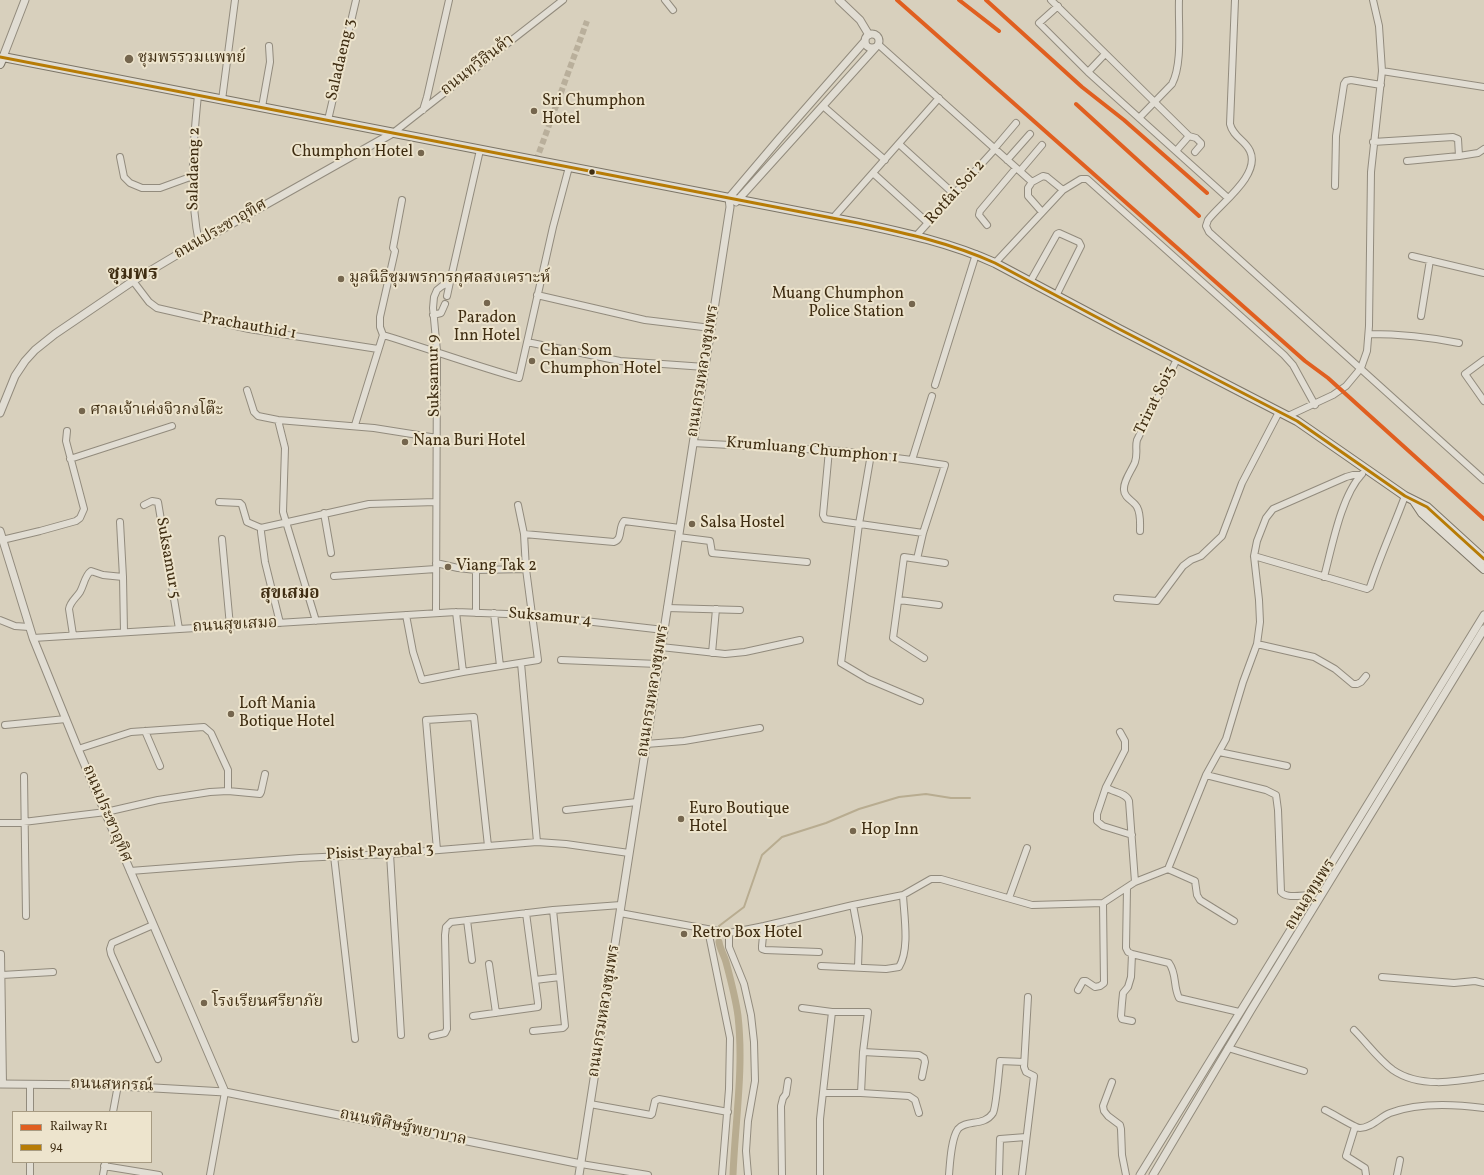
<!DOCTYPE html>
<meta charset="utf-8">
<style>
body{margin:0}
#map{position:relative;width:1484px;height:1175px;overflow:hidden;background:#d8d0bd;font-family:Vollkorn,serif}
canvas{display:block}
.legend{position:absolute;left:12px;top:1111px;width:140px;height:52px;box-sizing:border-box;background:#ede4cd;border:1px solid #a79b82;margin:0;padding:5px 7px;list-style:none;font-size:12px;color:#3f2d12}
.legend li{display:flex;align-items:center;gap:8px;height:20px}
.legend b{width:20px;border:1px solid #a79b82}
</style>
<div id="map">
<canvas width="1484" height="1175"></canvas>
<ul class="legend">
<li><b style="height:5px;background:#e05f20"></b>Railway R1</li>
<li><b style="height:5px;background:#b77c06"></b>94</li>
</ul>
</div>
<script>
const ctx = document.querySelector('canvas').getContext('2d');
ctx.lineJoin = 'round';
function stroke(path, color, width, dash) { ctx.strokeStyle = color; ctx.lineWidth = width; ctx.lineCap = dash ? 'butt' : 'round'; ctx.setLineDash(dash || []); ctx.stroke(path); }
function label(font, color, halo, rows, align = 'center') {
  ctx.font = font + ' Vollkorn,"Noto Serif Thai",serif'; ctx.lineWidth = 4; ctx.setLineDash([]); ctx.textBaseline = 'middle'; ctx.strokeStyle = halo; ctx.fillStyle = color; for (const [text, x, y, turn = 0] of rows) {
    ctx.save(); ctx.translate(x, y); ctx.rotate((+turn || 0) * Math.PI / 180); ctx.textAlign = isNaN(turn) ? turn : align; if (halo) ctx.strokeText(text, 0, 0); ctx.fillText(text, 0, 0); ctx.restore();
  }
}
const stream = new Path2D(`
 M 719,942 L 719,926 L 744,907 L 762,855 L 782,837 L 826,823 L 859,809 L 899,797 L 926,794 L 951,798 L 970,798`);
const canal = new Path2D(`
 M 719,942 C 720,949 724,955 726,962 C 730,977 736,1000 738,1016 C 744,1069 735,1122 733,1175`);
const minorTunnel = new Path2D(`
 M 536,161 L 587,21`);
const minor = new Path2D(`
 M 665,0 L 673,10
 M 1051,0 L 1189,136 L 1176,151
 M 1235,0 L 1230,124 C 1233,137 1245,140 1250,151 C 1261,175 1221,203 1208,220 L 1206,226 L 1209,232 L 1484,480
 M 1058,6 L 1039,23 L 1088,72 L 1228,198
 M 879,45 L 1032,182 L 1043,176 L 1047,177 L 1063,190 L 1081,179 L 1087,179 L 1284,355 L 1293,365 L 1315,405
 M 1382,71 L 1484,87
 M 1088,72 L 1105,54
 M 198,95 C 193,144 189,194 199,243
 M 222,100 L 235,0
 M 823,106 L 885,160
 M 262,107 L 270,62 L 269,46
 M 423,110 L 427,97 L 449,0
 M 1139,118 L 1172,84 C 1183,63 1178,24 1179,0
 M 328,120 L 356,0
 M 393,133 L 563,0
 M 1189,136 L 1196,138 L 1201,143 L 1201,145 L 1195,152
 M 1373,142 L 1453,137 L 1458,139 L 1459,156 L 1407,161
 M 899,144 L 954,194
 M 994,149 L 1016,123
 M 1459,156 L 1478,153 L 1484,149
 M 120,157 L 124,177 L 130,183 L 142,188 L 160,188 L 193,176
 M 1007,160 L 1030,134
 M 1020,171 L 1042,145
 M 873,173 L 928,223
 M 1032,182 L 1028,188 L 1028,196 L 1042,212
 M 1335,186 L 1336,136 L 1344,84 L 1346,81 L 1351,80 L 1381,85
 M 833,218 L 939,98
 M 987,225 L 979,215 L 980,211 L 1016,168
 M 916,236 L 995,149
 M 1412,256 L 1484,273
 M 995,263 L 1063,190
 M 133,281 L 149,302 L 157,308 L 249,329 L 378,349
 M 1030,282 L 1057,234 L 1059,233 L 1079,242 L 1081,246 L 1056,296
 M 537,295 L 645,320 L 711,328
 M 447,296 L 450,282
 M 433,315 L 441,313 L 445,304
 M 1421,316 L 1430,260
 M 1369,334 C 1400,334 1429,337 1459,343
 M 383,335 L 380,327 L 380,317 L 395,251 L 393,248 L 402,200
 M 527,342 L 620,361 L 705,367
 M 1484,360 L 1465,374 L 1484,401
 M 935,385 L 976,254
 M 247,390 L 254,412 L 258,416 L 278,420 L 374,428 L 437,438
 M 1288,416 L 1333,395 L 1346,386 L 1361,368 L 1367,351 L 1369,326 L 1371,172 L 1382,71 L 1379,26 L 1373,0
 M 278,420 L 285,448 L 283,512 L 316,621
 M 355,425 L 383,335 C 429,349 473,365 519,378 L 553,227 L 569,167
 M 693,443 L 841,451 L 912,460 L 932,396
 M 829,450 L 823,515 L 825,519 L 923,533
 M 871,454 L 859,524 L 841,663 L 868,679 L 920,701
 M 70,459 L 172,426
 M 912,460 L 945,465 L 923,533 L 917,559
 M 219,502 L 240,503 L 242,505 L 247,522 L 261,528 L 369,504 L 436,502
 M 144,505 L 152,501 L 158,502 L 179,629
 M 324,513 L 331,553
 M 120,522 L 123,577 L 124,632
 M 261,528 L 261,532 L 265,562 L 280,623
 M 1140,531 C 1140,523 1141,514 1137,507 C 1134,501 1124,498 1124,490 C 1123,481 1132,470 1135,462 C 1138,453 1135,447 1137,440 L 1177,359
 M 524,534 L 614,542 C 623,539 618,528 624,521 L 680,528
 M 678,537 L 710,541 L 712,553 L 807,562
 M 222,539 L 230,626
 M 2,540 L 40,531 L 76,521 L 80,518 L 84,509 L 66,441 L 67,431
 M 1254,556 L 1367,589 L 1370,587 C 1380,556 1394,526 1405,496
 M 436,563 L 458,568 L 476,570 L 526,569
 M 334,576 L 436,569
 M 1324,577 C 1332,547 1341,496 1362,474
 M 1117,598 L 1157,601 L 1183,566 L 1191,560 L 1201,556 L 1222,536 L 1242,483 L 1279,412
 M 899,600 L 939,605
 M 667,608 L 740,610
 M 456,612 L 463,672
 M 436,613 L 437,351 L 433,308 L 434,297 L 437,290 L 442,286 L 450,282 L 480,150
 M 476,613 L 476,570
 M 494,613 L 500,666
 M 406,615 L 413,652 L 422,680 L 463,672 L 538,660 L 526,569 L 524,534 L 518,505
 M 0,620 L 15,626 L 29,627
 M 73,635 L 69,609 C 70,602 76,598 80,592 C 84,585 85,575 91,571 L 103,575 L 123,577
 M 33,638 L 456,612 L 532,615 L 664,630
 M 1257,644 L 1314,657 L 1335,669 L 1353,684 L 1357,684 L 1361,682 L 1366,676
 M 661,647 L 725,654 L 745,652 L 800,640
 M 712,653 L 716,609
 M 924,658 L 893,638 L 904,557 L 945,563
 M 561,660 L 658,664
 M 521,663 L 537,842
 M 5,725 L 66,719
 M 145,731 L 160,766
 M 1120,732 L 1125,741 L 1125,750 L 1106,787 C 1113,793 1126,792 1129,801 L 1135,882
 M 646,744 L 684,741 L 760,728
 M 78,749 L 131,732 L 204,727 L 211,733 L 228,770 L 228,791
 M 1219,752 L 1287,766
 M 1206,775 L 1266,790 L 1276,795 L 1278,810 L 1281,892 C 1287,899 1302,895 1311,895
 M 24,776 L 26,916
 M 1106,787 L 1097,814 L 1097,821 L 1103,826 L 1132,835
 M 566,810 L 637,802
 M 0,823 L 15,823 L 106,812 L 158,800 L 210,792 L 228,791 L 260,794 L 261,792 L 265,774
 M 437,850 L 426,720 L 474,717 L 488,846
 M 390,854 L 401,1035
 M 334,856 L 355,1039
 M 1168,869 L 1195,881 L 1197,895 L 1200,900 L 1234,921
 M 130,871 L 300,858 L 390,854 L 537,842 L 566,844 L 629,853
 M 1127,888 L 1126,948 L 1128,952 L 1132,954 L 1169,963 C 1177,974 1173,986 1179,998 L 1239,1012
 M 1009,898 L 1027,848
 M 853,905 L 859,937 L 858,967
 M 620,913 L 729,933 L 764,926 L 853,905 L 903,895 L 931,879 L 941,879 L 1032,905 L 1103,903 L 1135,882 L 1168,869 L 1206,775 L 1226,739 L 1243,682 L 1257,644 L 1260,622 L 1259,600 L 1254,556 L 1257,541 L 1266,518 L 1273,509 L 1346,477 L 1353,475 L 1361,475
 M 467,920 L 472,960
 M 153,925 L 112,943 L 110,949 L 111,954 L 158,1059
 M 764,926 L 762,946 L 762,949 L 765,950 L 819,952
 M 708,930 L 730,1038 L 729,1089 L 722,1175
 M 729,933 L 729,947 L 744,984 L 751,1015 L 754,1042 L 755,1081 L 748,1121 L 746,1151 L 748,1175
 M 1,954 L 3,1084
 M 1132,954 L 1131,977 L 1128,987 L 1123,993 L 1122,1003 L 1121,1016 L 1122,1019 L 1132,1021
 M 489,964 L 496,1013
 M 821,966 L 886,969 L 899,967 C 910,949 904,916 903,895
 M 2,975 L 53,972
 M 1382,977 L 1454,983 L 1475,981 L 1484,983
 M 535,980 L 560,977
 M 1078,990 L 1083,981 L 1086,981 L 1095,987 L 1100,986 L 1104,983 L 1103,903
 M 802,1008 L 832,1012 L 868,1012 L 863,1052 L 861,1093
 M 473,1016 L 538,1007 L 538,1003 L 526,913
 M 1354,1030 C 1367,1043 1378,1059 1393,1070 C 1419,1088 1455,1082 1484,1077
 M 533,1031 L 563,1028 L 565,1026 L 553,910
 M 432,1036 L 445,1033 L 447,1029 L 445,935 L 446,927 L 451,922 L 553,910 L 621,905
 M 1228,1048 L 1304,1071
 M 863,1052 L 919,1055 L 924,1058 L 925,1062 L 922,1077
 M 1112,1082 L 1103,1106 L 1104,1111 L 1108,1116 L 1120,1125 L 1121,1129 L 1122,1155 L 1126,1175
 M 30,1085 L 30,1112
 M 823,1093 L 861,1093 L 909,1096 L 915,1100 L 919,1113
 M 590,1104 L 651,1115 L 652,1114 L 655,1101 L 659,1099 L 728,1112
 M 1325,1110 C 1332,1113 1355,1128 1360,1128 C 1371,1128 1380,1117 1390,1113 C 1419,1102 1454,1104 1484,1108
 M 113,1112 L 118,1085
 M 1355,1127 L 1346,1156 L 1365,1168 L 1366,1175
 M 30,1162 L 30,1175
 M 581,1164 L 648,1175
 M 104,1166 L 159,1175
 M 103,1175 L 105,1164
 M 210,1175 L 225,1092
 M 782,1175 L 781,1106 L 783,1098 L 786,1094 L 788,1081
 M 820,1175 L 820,1119 L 832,1012
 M 949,1175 C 950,1163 951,1139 958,1129 C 966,1119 984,1127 993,1113 C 996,1108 999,1070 1000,1061 L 1024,1062
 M 999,1175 L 1000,1139 L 1026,1137
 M 1022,1175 L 1034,1076 L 1026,1072 L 1024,1067 L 1028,997
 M 1397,1175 L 1400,1160`);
const tertiary = new Path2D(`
 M 839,0 L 860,20 L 869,35
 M865 41a7 7 0 1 1 14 0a7 7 0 1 1-14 0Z
 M 3,57 L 25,0
 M 736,202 L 875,48
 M 0,413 L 15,376 L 25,361 L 35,350 L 55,334 L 133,281 L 185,250 L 393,133
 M 0,531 L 33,638 L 78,749 L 225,1092
 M 0,1084 L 102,1085 L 225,1092 L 581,1164
 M 579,1175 L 730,207 L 729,198 L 779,139 L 865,41
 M 1140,1175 L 1484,615
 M 1153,1175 L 1251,1010 L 1484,629`);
const secondary = new Path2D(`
 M 0,64 L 3,57 L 858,223 C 905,233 951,243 995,263 L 1119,329 L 1297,421 L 1405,496 L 1427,507 L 1484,559
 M 1414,501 L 1422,513 L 1484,569`);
const bus1 = new Path2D(`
 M 0,57 L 858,223 C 905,233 951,243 995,263 L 1119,329 L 1297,421 L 1405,496 L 1427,507 L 1484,559`);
const rail1 = new Path2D(`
 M 897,0 L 1305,361 L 1328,378 L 1484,519
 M 959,0 L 999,31
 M 986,0 L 1082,87 L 1124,120 L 1207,193
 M 1076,104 L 1199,216`);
const markers = [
 [129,59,5,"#75664e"],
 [534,111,4,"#75664e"],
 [421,153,4,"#75664e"],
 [592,172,3.5,"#3f2d12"],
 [341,279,4,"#75664e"],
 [487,303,4,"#75664e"],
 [912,304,4,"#75664e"],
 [532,361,4,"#75664e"],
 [82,411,4,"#75664e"],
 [405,442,4,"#75664e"],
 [692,524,4,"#75664e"],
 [448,567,4,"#75664e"],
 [231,714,4,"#75664e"],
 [681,819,4,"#75664e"],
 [853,831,4,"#75664e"],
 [684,934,4,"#75664e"],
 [204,1003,4,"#75664e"]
];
const poiNames = [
 ["ชุมพรรวมแพทย์",138,59],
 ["Sri Chumphon",542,102],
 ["Hotel",542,120],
 ["Chumphon Hotel",413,153,"right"],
 ["มูลนิธิชุมพรการกุศลสงเคราะห์",349,279],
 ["Muang Chumphon",904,295,"right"],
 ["Police Station",904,313,"right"],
 ["Paradon",487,319,"center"],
 ["Inn Hotel",487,337,"center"],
 ["Chan Som",540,352],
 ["Chumphon Hotel",540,370],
 ["ศาลเจ้าเค่งจิวกงโต๊ะ",90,411],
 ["Nana Buri Hotel",413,442],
 ["Salsa Hostel",700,524],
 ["Viang Tak 2",456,567],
 ["Loft Mania",239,705],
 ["Botique Hotel",239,723],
 ["Euro Boutique",689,810],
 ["Hotel",689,828],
 ["Hop Inn",861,831],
 ["Retro Box Hotel",692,934],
 ["โรงเรียนศรียาภัย",212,1003]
];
const streetNames = [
 ["Saladaeng 3",342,60,-77],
 ["ถนนทวีสินค้า",478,66,-38],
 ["Saladaeng 2",195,169,-89],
 ["Rotfai Soi 2",956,193,-48],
 ["ถนนประชาอุทิศ",221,230,-30],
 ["Prachauthid 1",249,327,10],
 ["ถนนกรมหลวงชุมพร",704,371,-81],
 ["Suksamur 9",435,376,-91],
 ["Trirat Soi3",1156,401,-64],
 ["Krumluang Chumphon 1",812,451,5],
 ["Suksamur 5",167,558,80],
 ["Suksamur 4",550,618,5],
 ["ถนนสุขเสมอ",235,626,-3],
 ["ถนนกรมหลวงชุมพร",654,691,-81],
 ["ถนนประชาอุทิศ",106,814,67],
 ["Pisist Payabal 3",380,853,-3],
 ["ถนนอุทุมพร",1311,895,-58],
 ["ถนนกรมหลวงชุมพร",605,1011,-81],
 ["ถนนสหกรณ์",112,1086,2],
 ["ถนนพิศิษฐ์พยาบาล",403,1128,12]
];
const neighbourhoodNames = [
 ["สุขเสมอ",290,595]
];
const districtNames = [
 ["ชุมพร",133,275]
];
stroke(stream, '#b8ac90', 2);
stroke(canal, '#b8ac90', 7);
stroke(minorTunnel, '#b9af9b', 6, [6, 3]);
stroke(minor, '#928b7d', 8);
stroke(tertiary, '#928b7d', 9);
stroke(secondary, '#7c7567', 10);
stroke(minor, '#e1ddd3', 6);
stroke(tertiary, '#e1ddd3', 7);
stroke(secondary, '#e1ddd3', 8);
stroke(bus1, '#b77c06', 3);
stroke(rail1, '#e05f20', 4);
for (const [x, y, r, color] of markers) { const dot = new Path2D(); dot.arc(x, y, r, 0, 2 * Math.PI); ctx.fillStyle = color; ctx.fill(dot); stroke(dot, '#ede4cd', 1.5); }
label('16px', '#3f2d12', '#ede4cd', poiNames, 'left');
label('16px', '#3f2d12', '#ede4cd', streetNames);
label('bold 17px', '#3f2d12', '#ede4cd', neighbourhoodNames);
label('bold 20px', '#3f2d12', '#ede4cd', districtNames);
</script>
